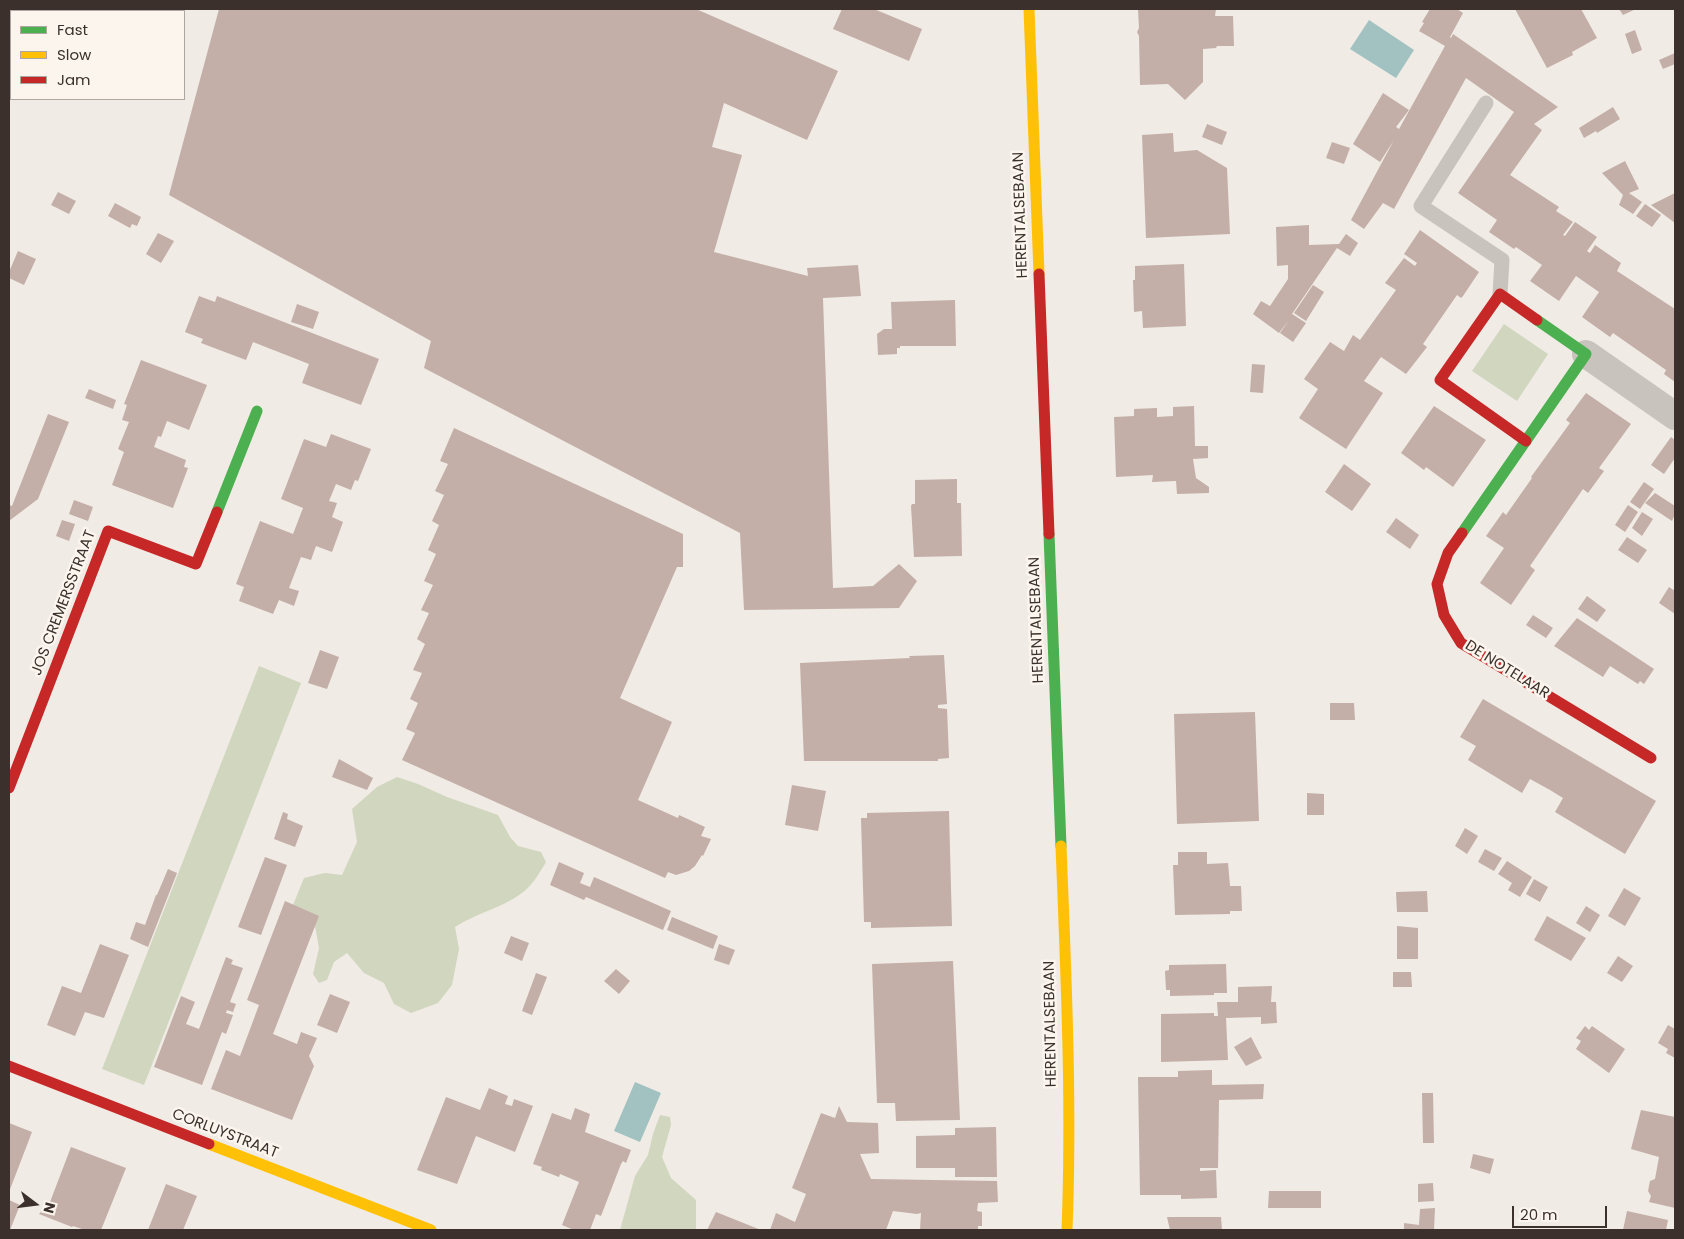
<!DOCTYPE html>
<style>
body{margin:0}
#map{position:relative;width:1684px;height:1239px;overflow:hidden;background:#f0ebe5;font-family:Poppins,sans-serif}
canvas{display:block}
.frame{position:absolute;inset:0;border:10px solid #3b302b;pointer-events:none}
.legend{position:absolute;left:10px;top:10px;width:175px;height:90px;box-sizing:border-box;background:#fbf5ee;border:1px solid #aea6a0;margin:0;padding:6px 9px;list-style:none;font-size:15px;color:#3b302b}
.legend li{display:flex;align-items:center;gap:10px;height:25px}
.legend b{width:25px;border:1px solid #aea6a0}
.north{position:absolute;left:10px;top:1179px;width:50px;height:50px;-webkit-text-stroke:4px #fbf5ee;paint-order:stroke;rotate:105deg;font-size:14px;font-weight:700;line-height:20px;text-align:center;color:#3b302b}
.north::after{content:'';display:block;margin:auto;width:18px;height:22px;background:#3b302b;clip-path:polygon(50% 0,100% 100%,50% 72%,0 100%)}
.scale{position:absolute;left:1512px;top:1206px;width:95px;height:22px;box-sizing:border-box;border:2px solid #3b302b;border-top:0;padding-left:6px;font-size:15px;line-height:18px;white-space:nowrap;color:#3b302b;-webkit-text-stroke:4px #fbf5ee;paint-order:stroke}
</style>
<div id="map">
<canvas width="1684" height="1239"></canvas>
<div class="frame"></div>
<ul class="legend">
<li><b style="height:6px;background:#4caf50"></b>Fast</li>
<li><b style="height:6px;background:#ffc107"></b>Slow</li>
<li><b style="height:6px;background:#c62828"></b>Jam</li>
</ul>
<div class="north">N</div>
<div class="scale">20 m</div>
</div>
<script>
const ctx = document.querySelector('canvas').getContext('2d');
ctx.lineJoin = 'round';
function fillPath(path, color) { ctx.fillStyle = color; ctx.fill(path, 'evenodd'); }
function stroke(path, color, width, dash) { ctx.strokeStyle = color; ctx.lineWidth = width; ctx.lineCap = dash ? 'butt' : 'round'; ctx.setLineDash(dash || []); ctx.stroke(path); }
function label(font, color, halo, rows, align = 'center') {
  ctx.font = font + ' Poppins,sans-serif'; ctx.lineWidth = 5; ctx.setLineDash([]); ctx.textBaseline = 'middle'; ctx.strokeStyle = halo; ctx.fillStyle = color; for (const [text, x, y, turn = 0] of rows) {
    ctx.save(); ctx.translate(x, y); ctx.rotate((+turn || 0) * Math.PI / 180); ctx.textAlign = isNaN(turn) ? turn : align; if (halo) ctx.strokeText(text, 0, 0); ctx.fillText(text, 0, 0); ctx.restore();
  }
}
const green = new Path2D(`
 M 1504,324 L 1548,354 L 1517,401 L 1472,371 Z
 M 259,666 L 301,683 L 144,1085 L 102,1069 Z
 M 397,777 L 418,784 L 447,797 L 498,815 L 510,837 L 518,846 L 541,852 L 546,862 C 540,872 532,886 522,893 C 502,908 476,913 455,927 L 459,949 L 452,985 L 438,1003 L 411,1013 L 394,1004 L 384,983 L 364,973 L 347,953 L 334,962 L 327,980 L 319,983 L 313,974 L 319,948 L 315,926 L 293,905 L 304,878 L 325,873 L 342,875 L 357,842 L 352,809 L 377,787 Z
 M 660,1115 L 670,1117 L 671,1125 L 662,1157 L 671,1178 L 696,1200 L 696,1230 L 620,1230 L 635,1176 L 648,1155 L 653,1134 Z`);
const water = new Path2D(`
 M 1369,20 L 1414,50 L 1396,78 L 1350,49 Z
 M 635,1082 L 661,1093 L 640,1142 L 614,1131 Z`);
const building = new Path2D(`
 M 219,9 L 696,9 L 838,71 L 807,140 L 724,103 L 712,147 L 742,155 L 714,252 L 808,276 L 807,268 L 858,265 L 861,296 L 823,298 L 833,588 L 873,586 L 899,564 L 917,581 L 899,608 L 744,610 L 740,533 L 424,368 L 431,341 L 169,195 Z
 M 842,9 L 874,9 L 922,29 L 909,61 L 833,29 Z
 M 1138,9 L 1216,9 L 1215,16 L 1233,16 L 1234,46 L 1217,46 L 1216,48 L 1203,49 L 1203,82 L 1185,100 L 1168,84 L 1140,85 L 1139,36 L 1137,32 L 1139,28 Z
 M 1430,9 L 1457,9 L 1463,13 L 1450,37 L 1451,38 L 1453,34 L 1558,107 L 1534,124 L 1542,130 L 1510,175 L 1559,207 L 1556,211 L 1573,222 L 1563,235 L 1565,236 L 1575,222 L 1597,237 L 1587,251 L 1590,253 L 1595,245 L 1621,263 L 1617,271 L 1675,309 L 1675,382 L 1664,374 L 1666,370 L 1613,333 L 1610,337 L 1582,317 L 1599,292 L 1576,276 L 1559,301 L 1530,281 L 1542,265 L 1516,247 L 1514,249 L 1489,232 L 1497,220 L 1458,193 L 1514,112 L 1466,78 L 1394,209 L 1383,203 L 1364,229 L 1351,220 L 1394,140 L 1380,162 L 1353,144 L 1383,93 L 1409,110 L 1396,127 L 1399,129 L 1445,46 L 1419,31 L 1424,23 L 1422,22 Z
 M 1515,9 L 1581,9 L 1597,38 L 1572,52 L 1573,55 L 1547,68 Z
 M 1619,9 L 1636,9 L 1623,15 Z
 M 9,23 L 11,23 L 11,51 L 9,50 Z
 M 1635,30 L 1642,50 L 1632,54 L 1625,34 Z
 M 1675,53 L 1675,64 L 1663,69 L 1659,60 Z
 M 1613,107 L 1620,119 L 1597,133 L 1596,131 L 1584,138 L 1579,128 Z
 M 1207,124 L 1227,132 L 1222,145 L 1202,137 Z
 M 1173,133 L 1174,152 L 1197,150 L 1227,168 L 1230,234 L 1146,238 L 1142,135 Z
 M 1332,142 L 1350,148 L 1344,164 L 1326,158 Z
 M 1625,161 L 1639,189 L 1629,193 L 1642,202 L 1633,214 L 1619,205 L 1623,195 L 1602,173 Z
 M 58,192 L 76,201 L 69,214 L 51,205 Z
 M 1675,193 L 1675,223 L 1651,205 Z
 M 115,203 L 141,217 L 137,226 L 132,224 L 130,228 L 108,216 Z
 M 1645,204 L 1661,215 L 1652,227 L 1636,216 Z
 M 1309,225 L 1309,245 L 1339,244 L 1346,234 L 1358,243 L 1350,256 L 1337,248 L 1292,314 L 1306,323 L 1293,342 L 1280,333 L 1289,320 L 1279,333 L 1253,314 L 1261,301 L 1270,306 L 1288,279 L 1288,265 L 1277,266 L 1276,227 Z
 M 1420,230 L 1479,272 L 1463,296 L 1461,298 L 1457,295 L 1423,344 L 1427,347 L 1406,374 L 1381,357 L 1364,381 L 1383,393 L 1346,449 L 1299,418 L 1318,389 L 1304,379 L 1330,342 L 1344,351 L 1353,335 L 1360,340 L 1396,290 L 1385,283 L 1404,258 L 1415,266 L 1417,263 L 1404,254 Z
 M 158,233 L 174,241 L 161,263 L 146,254 Z
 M 18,251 L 36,259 L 24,285 L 9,278 L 9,272 Z
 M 1184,264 L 1186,326 L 1143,328 L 1142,311 L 1134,312 L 1133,280 L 1135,280 L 1135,266 Z
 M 1313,285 L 1324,292 L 1306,321 L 1294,313 Z
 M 199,296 L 215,302 L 217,296 L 379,359 L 361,405 L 302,383 L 309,364 L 253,342 L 246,360 L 201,343 L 203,339 L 185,332 Z
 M 955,300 L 956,346 L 900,346 L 900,348 L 897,348 L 897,354 L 878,355 L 877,334 L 884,329 L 892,329 L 891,302 Z
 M 297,304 L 319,312 L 313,329 L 291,322 Z
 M 141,360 L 207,385 L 189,430 L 167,421 L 161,437 L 158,436 L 154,447 L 186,460 L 184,467 L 188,468 L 173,508 L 112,485 L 124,452 L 118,449 L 129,422 L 122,420 L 127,405 L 124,404 Z
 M 1252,364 L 1265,365 L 1263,393 L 1250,392 Z
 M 89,389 L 116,400 L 113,409 L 85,398 Z
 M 1586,393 L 1631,424 L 1599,468 L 1604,471 L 1588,493 L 1583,489 L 1530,566 L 1535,570 L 1511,605 L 1480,583 L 1504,548 L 1486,536 L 1503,512 L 1506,515 L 1532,478 L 1531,477 L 1570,423 L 1566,420 Z
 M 1194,406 L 1195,446 L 1208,446 L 1208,458 L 1193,459 L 1196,478 L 1209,487 L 1209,493 L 1177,494 L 1176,481 L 1152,482 L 1153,475 L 1116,477 L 1114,417 L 1134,416 L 1134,409 L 1157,408 L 1157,417 L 1173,416 L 1173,407 Z
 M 1434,406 L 1486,440 L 1453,487 L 1426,467 L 1424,470 L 1401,453 Z
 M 48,414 L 69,422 L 38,499 L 9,521 L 9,505 L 12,506 Z
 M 454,428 L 683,534 L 683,567 L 677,567 L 620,698 L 672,722 L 638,800 L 678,818 L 679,815 L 705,827 L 701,836 L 711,839 L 703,856 L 702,855 L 695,866 L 689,871 L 676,875 L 668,872 L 665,878 L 402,760 L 415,733 L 406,729 L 418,703 L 410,699 L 422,673 L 413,670 L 425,644 L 417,639 L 429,613 L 421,610 L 433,585 L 424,581 L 436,554 L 428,550 L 439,525 L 432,521 L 444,495 L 435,491 L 448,464 L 440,461 Z
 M 331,434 L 371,449 L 358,481 L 355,480 L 351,490 L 336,484 L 329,501 L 337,503 L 332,517 L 343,522 L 332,552 L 316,546 L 311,560 L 301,557 L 289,588 L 299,591 L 294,606 L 279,600 L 273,614 L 239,601 L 244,587 L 236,584 L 260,521 L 293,534 L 303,508 L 281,499 L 304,439 L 326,447 Z
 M 1671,437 L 1675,440 L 1675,458 L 1664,474 L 1651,465 Z
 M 1344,464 L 1371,484 L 1352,511 L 1325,492 Z
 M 957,479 L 957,503 L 961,503 L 962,556 L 914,557 L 911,506 L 912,504 L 915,504 L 915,480 Z
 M 1644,482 L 1654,489 L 1640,509 L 1630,502 Z
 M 1655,493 L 1675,506 L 1675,514 L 1672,521 L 1645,503 Z
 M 74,500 L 93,507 L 88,521 L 69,514 Z
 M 1628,505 L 1638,512 L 1625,532 L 1615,525 Z
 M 1642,512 L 1653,519 L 1642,536 L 1632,528 Z
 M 1396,518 L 1419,535 L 1410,549 L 1386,532 Z
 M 62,520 L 75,524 L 69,541 L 56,536 Z
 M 1627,537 L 1647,550 L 1638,563 L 1618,550 Z
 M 1669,587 L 1675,591 L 1675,614 L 1659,603 Z
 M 1587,596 L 1606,610 L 1597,622 L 1578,609 Z
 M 1533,615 L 1553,628 L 1546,638 L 1526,625 Z
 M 1577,618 L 1654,669 L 1644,684 L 1640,681 L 1638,684 L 1610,666 L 1603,677 L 1554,646 Z
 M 320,650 L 339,657 L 327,689 L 308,683 Z
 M 944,655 L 947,704 L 938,705 L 938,708 L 947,709 L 949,758 L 938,759 L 938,761 L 804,761 L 800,663 L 910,658 L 909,656 Z
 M 1483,699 L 1656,801 L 1625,854 L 1555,812 L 1563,798 L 1550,790 L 1530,779 L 1522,793 L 1468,760 L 1476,746 L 1460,737 Z
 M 1330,703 L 1354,703 L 1355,720 L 1330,720 Z
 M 1255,712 L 1259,821 L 1177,824 L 1174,714 Z
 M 339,759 L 373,778 L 367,790 L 332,777 Z
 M 792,785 L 826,791 L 818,831 L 785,825 Z
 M 1307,793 L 1324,794 L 1324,815 L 1307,815 Z
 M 949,811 L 952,926 L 871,928 L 871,922 L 864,922 L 861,818 L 867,818 L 867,813 Z
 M 283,812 L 288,814 L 287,819 L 303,826 L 295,847 L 274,839 Z
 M 1465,828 L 1478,836 L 1467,854 L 1455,846 Z
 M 1485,849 L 1502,858 L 1494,871 L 1478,862 Z
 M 1178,852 L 1207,852 L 1207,864 L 1228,863 L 1230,886 L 1241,886 L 1242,911 L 1230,911 L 1230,914 L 1175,915 L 1173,865 L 1178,865 Z
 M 265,857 L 287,865 L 261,935 L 238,927 Z
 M 1507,861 L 1532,877 L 1520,897 L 1508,890 L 1512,883 L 1498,874 Z
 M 559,862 L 584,873 L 580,883 L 590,887 L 594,877 L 671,911 L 663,930 L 586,897 L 584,900 L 550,885 Z
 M 168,869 L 177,873 L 148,947 L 130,939 L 136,922 L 145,925 L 156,895 L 157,895 Z
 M 1534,879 L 1548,887 L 1540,902 L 1526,894 Z
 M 1624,888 L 1641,898 L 1625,926 L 1608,916 Z
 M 1427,891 L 1428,912 L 1397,912 L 1396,892 Z
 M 285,901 L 319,916 L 273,1034 L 297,1044 L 301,1032 L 317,1038 L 309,1056 L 314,1066 L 292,1120 L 211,1089 L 226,1050 L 240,1056 L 259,1005 L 247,1000 Z
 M 1586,906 L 1600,915 L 1590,932 L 1576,923 Z
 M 1547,916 L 1586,938 L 1571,961 L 1534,940 Z
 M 672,917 L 718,936 L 713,949 L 667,930 Z
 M 1397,926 L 1418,928 L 1418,959 L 1397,959 Z
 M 511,936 L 529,943 L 522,961 L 504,953 Z
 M 100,944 L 129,955 L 104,1018 L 85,1012 L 75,1036 L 47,1025 L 62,986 L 81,993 Z
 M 719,944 L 735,950 L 729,965 L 714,960 Z
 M 1618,956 L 1633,966 L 1622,982 L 1607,973 Z
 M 226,957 L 233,960 L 231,964 L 243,968 L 230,1002 L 236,1004 L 233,1012 L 227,1010 L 226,1013 L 233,1015 L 226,1034 L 222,1032 L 202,1085 L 154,1067 L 181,996 L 195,1002 L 186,1024 L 199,1029 Z
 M 953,961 L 960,1120 L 896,1121 L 895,1103 L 877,1103 L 872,964 Z
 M 1226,964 L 1227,993 L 1214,993 L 1214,995 L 1170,996 L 1170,990 L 1166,990 L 1165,971 L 1169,970 L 1169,965 Z
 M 616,969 L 630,981 L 619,994 L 604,981 Z
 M 1393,972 L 1411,972 L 1412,987 L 1393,987 Z
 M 536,973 L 547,977 L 532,1015 L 522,1011 Z
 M 1272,986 L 1271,1002 L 1276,1002 L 1277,1023 L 1261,1024 L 1261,1017 L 1226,1018 L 1228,1060 L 1161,1062 L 1161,1014 L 1214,1013 L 1214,1016 L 1218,1016 L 1217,1002 L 1238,1002 L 1238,987 Z
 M 330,994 L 350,1002 L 337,1033 L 317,1025 Z
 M 1668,1025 L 1675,1029 L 1675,1058 L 1666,1053 L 1668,1049 L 1658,1043 Z
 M 1585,1026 L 1589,1030 L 1592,1026 L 1625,1049 L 1609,1073 L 1576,1049 L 1581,1041 L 1576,1038 Z
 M 1251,1037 L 1262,1058 L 1246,1066 L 1234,1047 Z
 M 1212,1070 L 1212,1085 L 1264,1084 L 1263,1099 L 1219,1100 L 1218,1168 L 1200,1168 L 1200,1171 L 1216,1170 L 1217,1198 L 1181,1199 L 1181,1195 L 1140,1195 L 1138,1077 L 1178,1077 L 1178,1071 Z
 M 489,1088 L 508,1096 L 505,1104 L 512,1106 L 514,1099 L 533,1106 L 515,1152 L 476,1136 L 457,1184 L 417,1170 L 446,1097 L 480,1110 Z
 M 1422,1093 L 1433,1093 L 1434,1143 L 1423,1143 Z
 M 839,1106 L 847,1122 L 878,1123 L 879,1153 L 860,1154 L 871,1179 L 997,1181 L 998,1202 L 978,1203 L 977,1211 L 982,1212 L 982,1226 L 978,1226 L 978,1230 L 920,1230 L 921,1213 L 917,1214 L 893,1211 L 886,1230 L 770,1230 L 776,1213 L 795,1222 L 806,1194 L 792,1188 L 821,1113 L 835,1118 Z
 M 575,1108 L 590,1114 L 585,1132 L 631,1150 L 626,1163 L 623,1161 L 621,1164 L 601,1216 L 596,1214 L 590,1230 L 574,1230 L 562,1225 L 579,1182 L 560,1174 L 559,1177 L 541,1170 L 542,1167 L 533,1164 L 552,1113 L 571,1120 Z
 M 1641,1110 L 1675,1117 L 1675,1208 L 1649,1202 L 1651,1196 L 1648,1191 L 1650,1181 L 1655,1179 L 1659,1157 L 1631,1149 Z
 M 9,1123 L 32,1132 L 9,1192 Z
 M 996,1127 L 997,1177 L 955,1177 L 955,1168 L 916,1168 L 916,1136 L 955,1135 L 955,1128 Z
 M 71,1147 L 126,1168 L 101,1230 L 85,1230 L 73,1226 L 72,1227 L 39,1214 L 50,1202 Z
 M 1473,1154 L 1494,1159 L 1490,1174 L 1470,1168 Z
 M 1433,1183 L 1434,1201 L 1418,1202 L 1418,1184 Z
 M 166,1184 L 197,1196 L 183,1230 L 148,1230 Z
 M 1269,1191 L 1321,1191 L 1321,1208 L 1268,1208 Z
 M 9,1200 L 20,1205 L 10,1230 L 9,1230 Z
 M 1435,1208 L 1434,1230 L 1404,1230 L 1404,1223 L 1419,1225 L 1420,1209 Z
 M 1627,1211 L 1668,1220 L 1666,1230 L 1623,1230 Z
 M 716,1212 L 761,1230 L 707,1230 Z
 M 1167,1217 L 1221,1217 L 1222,1230 L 1170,1230 Z`);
const lane = new Path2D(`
 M 1486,103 L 1421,206 L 1502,260 L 1500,294`);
const street = new Path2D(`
 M 1586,354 L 1675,416`);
const fast = new Path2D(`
 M 217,512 L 257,411
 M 1462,533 L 1586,354 L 1537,320
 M 1049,534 L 1061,846`);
const slow = new Path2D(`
 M 1029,9 L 1039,274
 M 1061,846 C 1066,974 1072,1102 1067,1230
 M 209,1144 L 431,1230`);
const jam = new Path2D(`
 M 1039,274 L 1049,534
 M 1526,441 L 1440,380 L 1500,294 L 1537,320
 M 1462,533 L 1448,553 L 1437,584 L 1444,615 L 1461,643 L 1651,758
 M 9,788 L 108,531 L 196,564 L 217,512
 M 9,1066 L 209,1144`);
const streetNames = [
 ["HERENTALSEBAAN",1021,215,-92],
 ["JOS CREMERSSTRAAT",64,603,-69],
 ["HERENTALSEBAAN",1037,620,-92],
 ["DE NOTELAAR",1507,670,32],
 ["HERENTALSEBAAN",1051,1024,-91],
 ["CORLUYSTRAAT",225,1134,21]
];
fillPath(green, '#d1d6bf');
fillPath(water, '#a1c2c1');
fillPath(building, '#c3afa7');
stroke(lane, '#c9c3be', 15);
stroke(street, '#c9c3be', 28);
stroke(fast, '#4caf50', 11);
stroke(slow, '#ffc107', 11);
stroke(jam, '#c62828', 11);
label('15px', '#3b302b', '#fbf5ee', streetNames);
</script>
